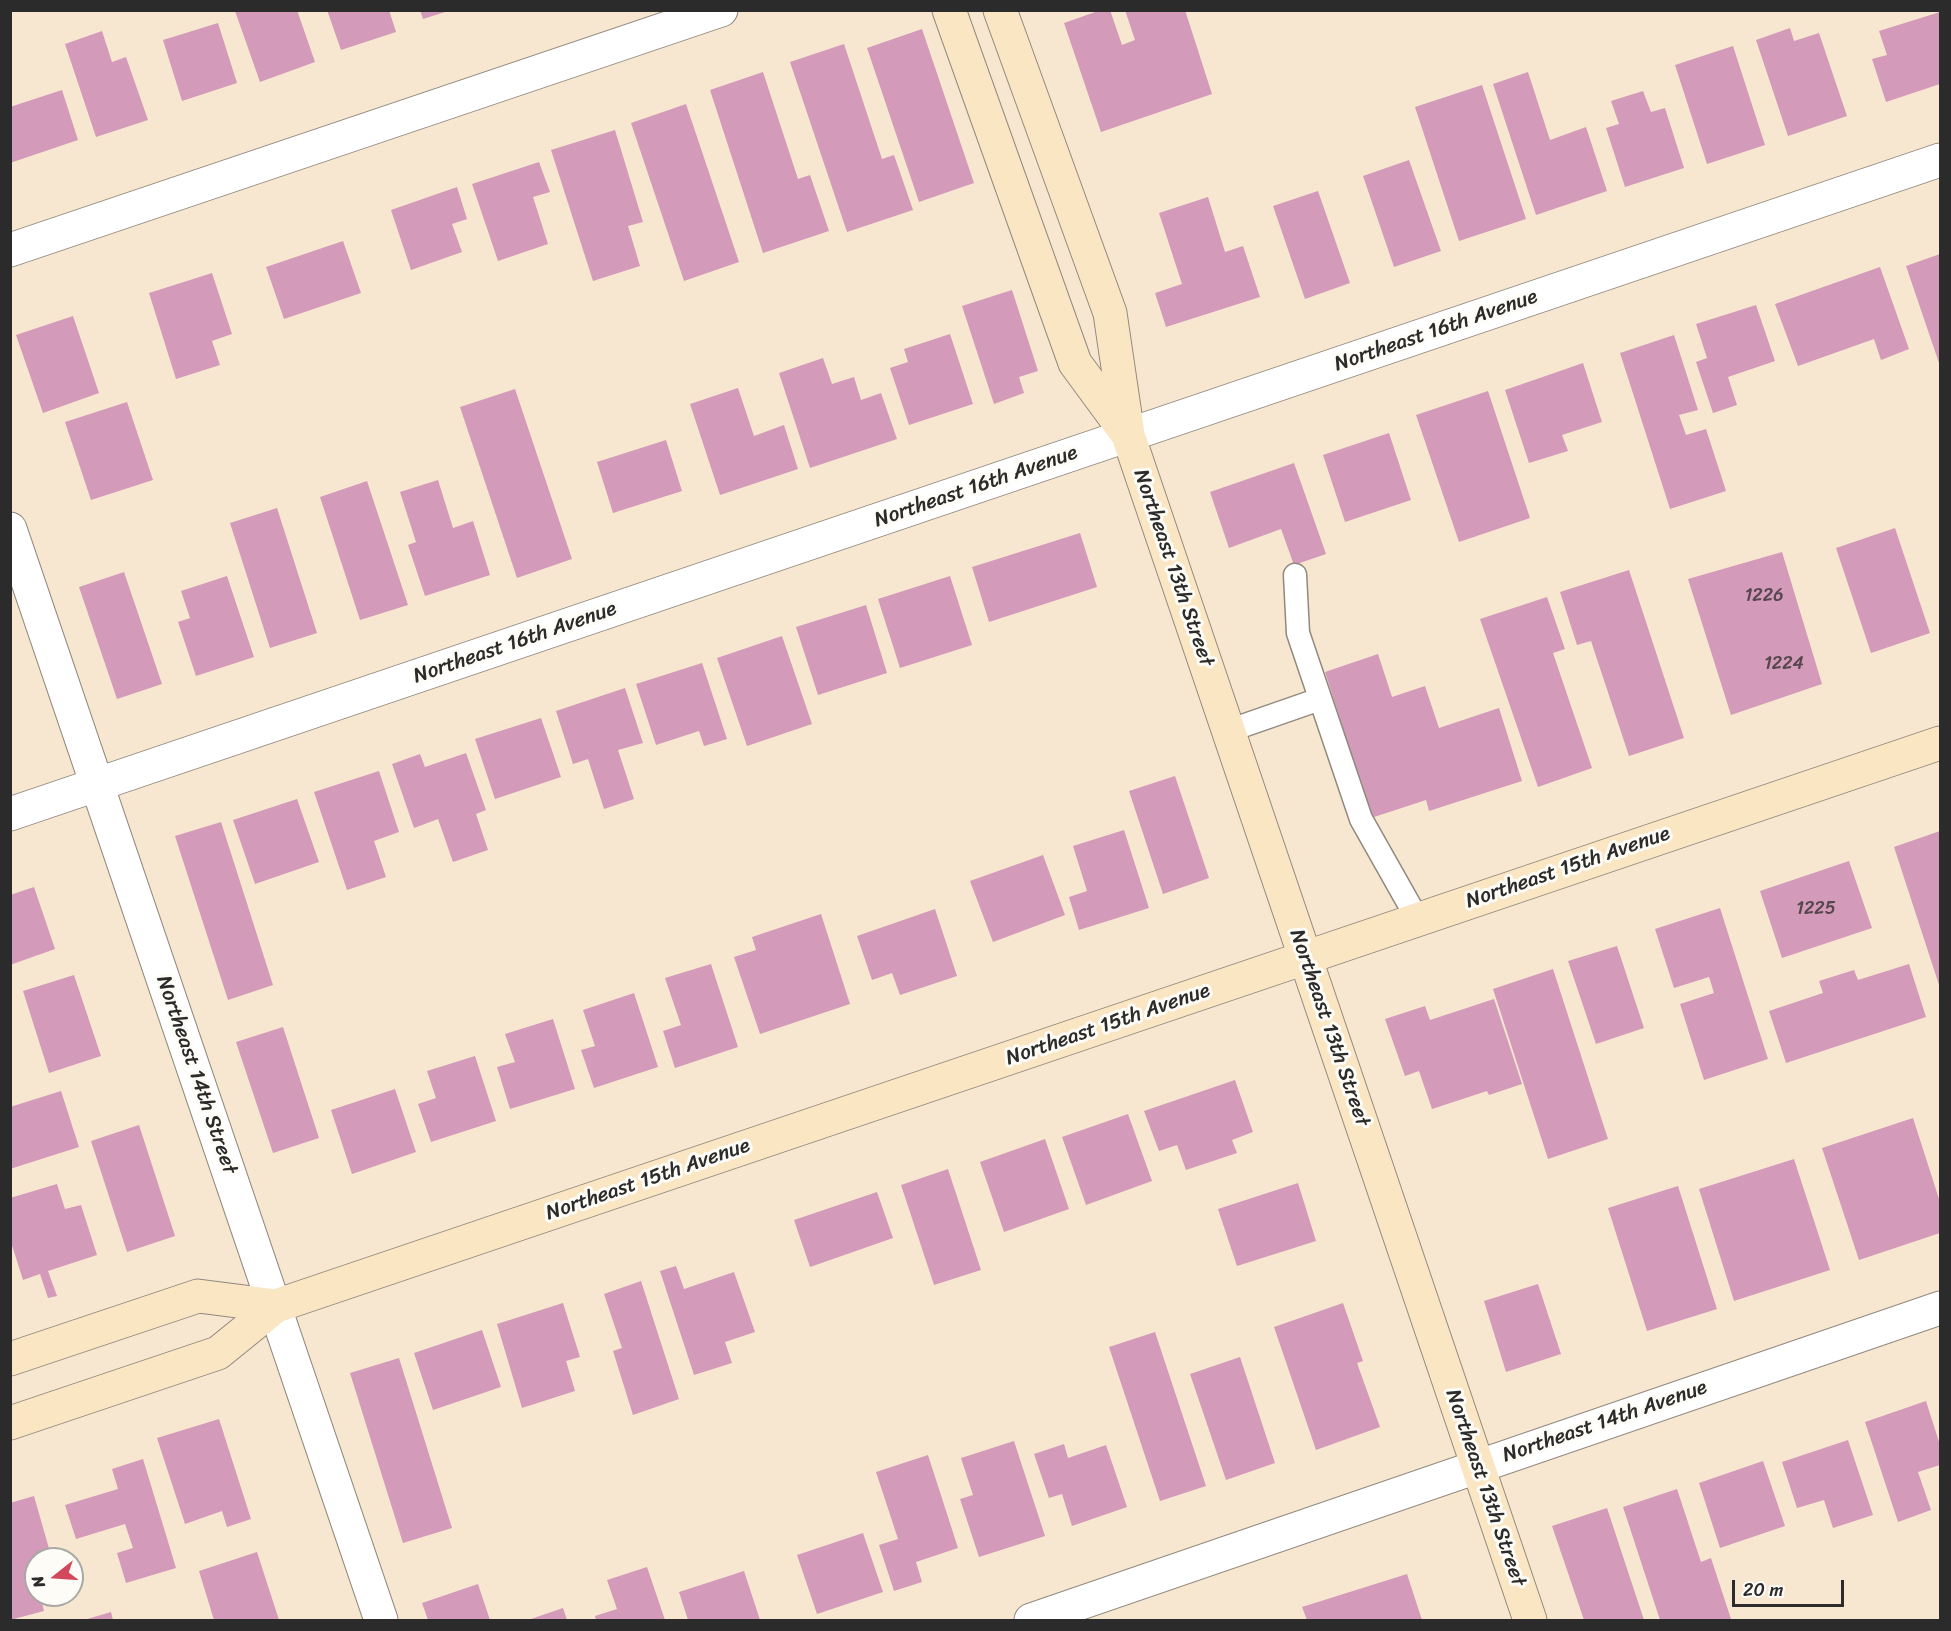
<!DOCTYPE html>
<style>
body{margin:0}
#map{position:relative;width:1951px;height:1631px;overflow:hidden;background:#f7e7d1;font-family:Sriracha,sans-serif}
canvas{display:block}
.frame{position:absolute;inset:0;border:12px solid #2b2b2b;pointer-events:none}
.north{position:absolute;left:24px;top:1547px;width:60px;height:60px;box-sizing:border-box;background:#fdfcf7;border:2px solid #a9a8a5;border-radius:50%;rotate:253deg;font-size:16px;font-weight:700;line-height:24px;text-align:center;color:#2b2b2b}
.north::after{content:'';display:block;margin:auto;width:21px;height:27px;background:#d1495b;clip-path:polygon(50% 0,100% 100%,50% 72%,0 100%)}
.scale{position:absolute;left:1732px;top:1580px;width:112px;height:27px;box-sizing:border-box;border:3px solid #2b2b2b;border-top:0;padding-left:8px;font-size:18px;line-height:21px;white-space:nowrap;color:#2b2b2b;-webkit-text-stroke:4px #fdfcf7;paint-order:stroke}
</style>
<div id="map">
<canvas width="1951" height="1631"></canvas>
<div class="frame"></div>
<div class="north">N</div>
<div class="scale">20 m</div>
</div>
<script>
const ctx = document.querySelector('canvas').getContext('2d');
ctx.lineJoin = 'round';
function fillPath(path, color) { ctx.fillStyle = color; ctx.fill(path, 'evenodd'); }
function stroke(path, color, width, dash) { ctx.strokeStyle = color; ctx.lineWidth = width; ctx.lineCap = dash ? 'butt' : 'round'; ctx.setLineDash(dash || []); ctx.stroke(path); }
function label(font, color, halo, rows, align = 'center') {
  ctx.font = font + ' Sriracha,sans-serif'; ctx.lineWidth = 6; ctx.setLineDash([]); ctx.textBaseline = 'middle'; ctx.strokeStyle = halo; ctx.fillStyle = color; for (const [text, x, y, turn = 0] of rows) {
    ctx.save(); ctx.translate(x, y); ctx.rotate((+turn || 0) * Math.PI / 180); ctx.textAlign = isNaN(turn) ? turn : align; if (halo) ctx.strokeText(text, 0, 0); ctx.fillText(text, 0, 0); ctx.restore();
  }
}
const building = new Path2D(`
 M 297,10 L 315,62 L 260,82 L 235,11 Z
 M 327,10 L 389,10 L 396,32 L 341,50 Z
 M 420,10 L 448,10 L 448,11 L 423,19 Z
 M 1101,10 L 1110,10 L 1122,45 L 1135,40 L 1125,10 L 1185,10 L 1212,94 L 1101,132 L 1064,23 Z
 M 1940,12 L 1940,84 L 1886,102 L 1872,59 L 1887,55 L 1879,31 Z
 M 218,23 L 237,83 L 182,101 L 163,40 Z
 M 1790,28 L 1794,41 L 1819,33 L 1847,116 L 1788,136 L 1756,40 Z
 M 922,29 L 974,183 L 919,202 L 867,48 Z
 M 102,31 L 112,62 L 126,57 L 148,120 L 96,137 L 65,44 Z
 M 844,44 L 882,159 L 894,155 L 913,210 L 847,232 L 790,62 Z
 M 1733,46 L 1765,145 L 1707,164 L 1675,65 Z
 M 763,72 L 798,179 L 810,175 L 829,231 L 763,253 L 710,90 Z
 M 1528,72 L 1550,140 L 1586,127 L 1607,191 L 1536,215 L 1493,84 Z
 M 1482,85 L 1526,219 L 1459,241 L 1415,107 Z
 M 62,90 L 78,140 L 10,163 L 10,107 Z
 M 1643,91 L 1651,112 L 1665,108 L 1684,168 L 1625,187 L 1606,128 L 1619,124 L 1611,101 Z
 M 686,104 L 739,262 L 684,281 L 631,123 Z
 M 615,130 L 643,222 L 628,226 L 640,266 L 593,281 L 551,150 Z
 M 1409,160 L 1441,251 L 1394,267 L 1363,176 Z
 M 539,162 L 550,192 L 533,197 L 548,244 L 498,261 L 472,184 Z
 M 457,187 L 467,219 L 452,224 L 462,252 L 411,270 L 391,210 Z
 M 1318,191 L 1350,283 L 1305,299 L 1273,206 Z
 M 1208,197 L 1225,252 L 1243,246 L 1260,297 L 1166,327 L 1155,293 L 1182,284 L 1159,213 Z
 M 343,241 L 361,293 L 284,319 L 266,267 Z
 M 1940,254 L 1940,366 L 1906,266 Z
 M 1880,267 L 1909,349 L 1881,360 L 1874,339 L 1798,366 L 1775,304 Z
 M 212,273 L 232,334 L 212,341 L 220,365 L 176,379 L 149,293 Z
 M 1012,290 L 1038,371 L 1019,377 L 1024,393 L 994,404 L 962,306 Z
 M 1756,305 L 1775,361 L 1728,377 L 1737,405 L 1713,413 L 1696,362 L 1707,358 L 1696,324 Z
 M 73,316 L 99,393 L 43,413 L 16,335 Z
 M 950,334 L 973,404 L 909,425 L 890,368 L 908,362 L 904,349 Z
 M 1674,335 L 1698,410 L 1679,415 L 1686,435 L 1706,429 L 1726,491 L 1670,509 L 1620,353 Z
 M 823,358 L 832,384 L 854,377 L 861,400 L 881,393 L 897,439 L 810,468 L 779,373 Z
 M 1583,363 L 1602,422 L 1562,435 L 1568,451 L 1529,463 L 1505,390 Z
 M 738,388 L 754,436 L 784,425 L 798,469 L 720,495 L 690,404 Z
 M 515,389 L 572,559 L 517,578 L 460,407 Z
 M 1488,391 L 1530,518 L 1459,542 L 1416,415 Z
 M 127,402 L 153,480 L 91,500 L 65,422 Z
 M 1389,433 L 1411,500 L 1345,522 L 1323,455 Z
 M 666,440 L 682,491 L 613,513 L 597,462 Z
 M 1294,463 L 1326,554 L 1294,565 L 1281,529 L 1229,548 L 1210,492 Z
 M 438,480 L 453,528 L 473,521 L 490,575 L 425,596 L 408,545 L 416,542 L 400,492 Z
 M 367,481 L 408,605 L 360,620 L 320,497 Z
 M 277,508 L 317,633 L 270,648 L 230,523 Z
 M 1895,528 L 1930,633 L 1871,653 L 1836,548 Z
 M 1080,533 L 1097,587 L 989,622 L 972,567 Z
 M 1782,552 L 1822,684 L 1731,715 L 1688,579 Z
 M 1629,570 L 1684,738 L 1629,756 L 1591,641 L 1577,645 L 1560,592 Z
 M 124,572 L 162,684 L 117,699 L 79,587 Z
 M 227,576 L 254,657 L 196,676 L 178,622 L 190,618 L 181,591 Z
 M 950,576 L 972,645 L 900,668 L 878,599 Z
 M 1547,597 L 1565,649 L 1553,653 L 1592,768 L 1538,787 L 1480,619 Z
 M 866,605 L 887,673 L 818,695 L 796,627 Z
 M 782,636 L 812,724 L 747,746 L 717,658 Z
 M 1378,654 L 1392,697 L 1425,686 L 1439,728 L 1499,708 L 1522,781 L 1429,811 L 1426,800 L 1371,818 L 1325,672 Z
 M 702,663 L 727,739 L 704,746 L 699,731 L 656,745 L 636,684 Z
 M 625,688 L 643,743 L 618,750 L 634,799 L 604,809 L 588,759 L 573,764 L 556,711 Z
 M 541,718 L 561,777 L 495,799 L 475,739 Z
 M 466,753 L 486,810 L 476,814 L 488,850 L 453,862 L 438,819 L 414,828 L 392,764 L 420,754 L 425,767 Z
 M 379,771 L 399,832 L 374,841 L 386,877 L 347,890 L 314,792 Z
 M 1175,776 L 1209,878 L 1163,894 L 1129,791 Z
 M 297,799 L 319,862 L 255,884 L 233,820 Z
 M 221,822 L 273,985 L 228,1000 L 175,836 Z
 M 1124,830 L 1149,908 L 1079,930 L 1069,897 L 1087,891 L 1073,846 Z
 M 1940,831 L 1940,988 L 1894,847 Z
 M 1043,855 L 1065,915 L 993,942 L 970,881 Z
 M 1849,861 L 1872,928 L 1782,958 L 1760,891 Z
 M 34,887 L 55,949 L 10,965 L 10,895 Z
 M 1720,908 L 1768,1059 L 1704,1080 L 1680,1004 L 1714,993 L 1709,977 L 1674,988 L 1655,929 Z
 M 935,909 L 957,976 L 900,995 L 892,973 L 872,980 L 857,936 Z
 M 821,914 L 850,1004 L 760,1034 L 734,957 L 756,950 L 752,937 Z
 M 1617,946 L 1644,1028 L 1596,1044 L 1568,961 Z
 M 711,964 L 738,1047 L 675,1068 L 663,1031 L 681,1025 L 665,978 Z
 M 1909,964 L 1926,1017 L 1786,1063 L 1769,1011 L 1823,993 L 1819,981 L 1854,970 L 1858,980 Z
 M 1553,969 L 1608,1139 L 1548,1159 L 1493,989 Z
 M 74,975 L 101,1056 L 49,1073 L 23,991 Z
 M 634,993 L 658,1067 L 594,1088 L 581,1050 L 595,1046 L 583,1010 Z
 M 1494,999 L 1522,1084 L 1489,1095 L 1487,1091 L 1432,1109 L 1419,1071 L 1405,1076 L 1385,1019 L 1425,1006 L 1430,1020 Z
 M 553,1019 L 575,1089 L 510,1109 L 497,1067 L 515,1062 L 505,1034 Z
 M 283,1027 L 319,1138 L 273,1153 L 236,1042 Z
 M 475,1056 L 496,1121 L 431,1142 L 418,1104 L 436,1098 L 427,1071 Z
 M 1235,1080 L 1253,1132 L 1232,1140 L 1237,1153 L 1186,1170 L 1177,1145 L 1159,1151 L 1144,1111 Z
 M 395,1089 L 416,1152 L 352,1174 L 331,1110 Z
 M 61,1091 L 79,1147 L 10,1169 L 10,1107 Z
 M 1128,1114 L 1152,1181 L 1086,1205 L 1062,1137 Z
 M 1913,1118 L 1940,1202 L 1940,1233 L 1859,1260 L 1822,1148 Z
 M 139,1125 L 175,1236 L 127,1252 L 91,1141 Z
 M 1045,1139 L 1069,1209 L 1004,1232 L 980,1162 Z
 M 1794,1159 L 1830,1270 L 1734,1301 L 1699,1189 Z
 M 948,1169 L 981,1270 L 934,1285 L 901,1185 Z
 M 1298,1183 L 1316,1241 L 1237,1266 L 1218,1209 Z
 M 57,1184 L 65,1209 L 81,1205 L 97,1255 L 48,1271 L 57,1296 L 48,1298 L 40,1274 L 23,1280 L 10,1239 L 10,1198 Z
 M 1678,1186 L 1717,1309 L 1647,1331 L 1608,1208 Z
 M 877,1192 L 893,1238 L 810,1267 L 794,1220 Z
 M 676,1266 L 684,1289 L 734,1272 L 755,1332 L 725,1342 L 732,1363 L 694,1375 L 660,1271 Z
 M 641,1281 L 679,1399 L 633,1415 L 613,1351 L 622,1348 L 604,1294 Z
 M 1538,1284 L 1561,1354 L 1506,1372 L 1484,1301 Z
 M 563,1303 L 580,1357 L 566,1361 L 575,1391 L 522,1408 L 497,1324 Z
 M 1343,1303 L 1363,1361 L 1357,1363 L 1380,1427 L 1316,1450 L 1274,1327 Z
 M 482,1330 L 501,1387 L 433,1410 L 414,1353 Z
 M 1155,1332 L 1206,1486 L 1160,1501 L 1109,1347 Z
 M 1240,1357 L 1275,1463 L 1226,1480 L 1190,1374 Z
 M 399,1358 L 452,1528 L 403,1543 L 350,1373 Z
 M 1926,1401 L 1940,1445 L 1940,1465 L 1918,1472 L 1931,1510 L 1898,1522 L 1865,1422 Z
 M 219,1419 L 251,1519 L 227,1527 L 222,1511 L 185,1524 L 157,1438 Z
 M 1848,1440 L 1873,1515 L 1833,1528 L 1824,1500 L 1797,1508 L 1782,1462 Z
 M 1014,1441 L 1045,1536 L 979,1557 L 960,1499 L 973,1495 L 961,1458 Z
 M 1064,1444 L 1068,1458 L 1106,1445 L 1127,1507 L 1072,1526 L 1062,1494 L 1049,1498 L 1034,1454 Z
 M 928,1455 L 958,1548 L 916,1562 L 922,1582 L 894,1591 L 879,1545 L 898,1539 L 876,1472 Z
 M 143,1459 L 176,1568 L 126,1583 L 117,1553 L 133,1548 L 125,1524 L 76,1539 L 65,1505 L 118,1489 L 112,1469 Z
 M 1763,1461 L 1785,1526 L 1720,1548 L 1699,1483 Z
 M 1677,1489 L 1701,1562 L 1711,1558 L 1731,1619 L 1660,1620 L 1623,1507 Z
 M 34,1496 L 52,1559 L 36,1559 L 36,1595 L 40,1595 L 44,1611 L 10,1620 L 10,1503 Z
 M 1607,1508 L 1644,1620 L 1584,1620 L 1552,1526 Z
 M 863,1533 L 883,1592 L 817,1614 L 797,1555 Z
 M 257,1552 L 279,1620 L 214,1620 L 199,1571 Z
 M 647,1567 L 665,1620 L 596,1620 L 595,1616 L 617,1609 L 607,1580 Z
 M 744,1571 L 760,1620 L 688,1620 L 679,1592 Z
 M 1407,1574 L 1422,1620 L 1307,1620 L 1302,1607 Z
 M 478,1584 L 490,1620 L 428,1620 L 422,1603 Z
 M 563,1608 L 567,1620 L 528,1620 Z
 M 111,1612 L 113,1620 L 84,1620 Z`);
const lane = new Path2D(`
 M 1295,575 L 1298,633 L 1361,819 L 1418,920
 M 1228,731 L 1320,699`);
const street = new Path2D(`
 M 10,250 L 721,10
 M 10,529 L 381,1620
 M 10,814 L 1940,160
 M 1031,1620 L 1940,1308`);
const secondary = new Path2D(`
 M 949,10 L 1075,363 L 1125,431
 M 1000,10 L 1110,313 L 1128,435 L 1530,1620
 M 10,1359 L 198,1296 L 276,1306
 M 10,1423 L 218,1353 L 276,1306 L 1940,743`);
const numberNames = [
 ["1226",1764,596],
 ["1224",1784,664],
 ["1225",1816,909]
];
const streetNames = [
 ["Northeast 16th Avenue",1436,331,-19],
 ["Northeast 16th Avenue",976,487,-19],
 ["Northeast 13th Street",1173,568,71],
 ["Northeast 16th Avenue",515,643,-19],
 ["Northeast 15th Avenue",1568,868,-19],
 ["Northeast 15th Avenue",1108,1025,-19],
 ["Northeast 13th Street",1329,1028,71],
 ["Northeast 14th Street",196,1075,71],
 ["Northeast 15th Avenue",648,1180,-19],
 ["Northeast 14th Avenue",1605,1422,-19],
 ["Northeast 13th Street",1485,1488,71]
];
fillPath(building, '#d49ab9');
stroke(lane, '#91897e', 25);
stroke(street, '#91897e', 35);
stroke(secondary, '#91897e', 35);
stroke(lane, '#fff', 22);
stroke(street, '#fff', 33);
stroke(secondary, '#fbe6c4', 33);
label('18px', '#55474e', null, numberNames);
label('21px', '#2b2b2b', '#fdfcf7', streetNames);
</script>
